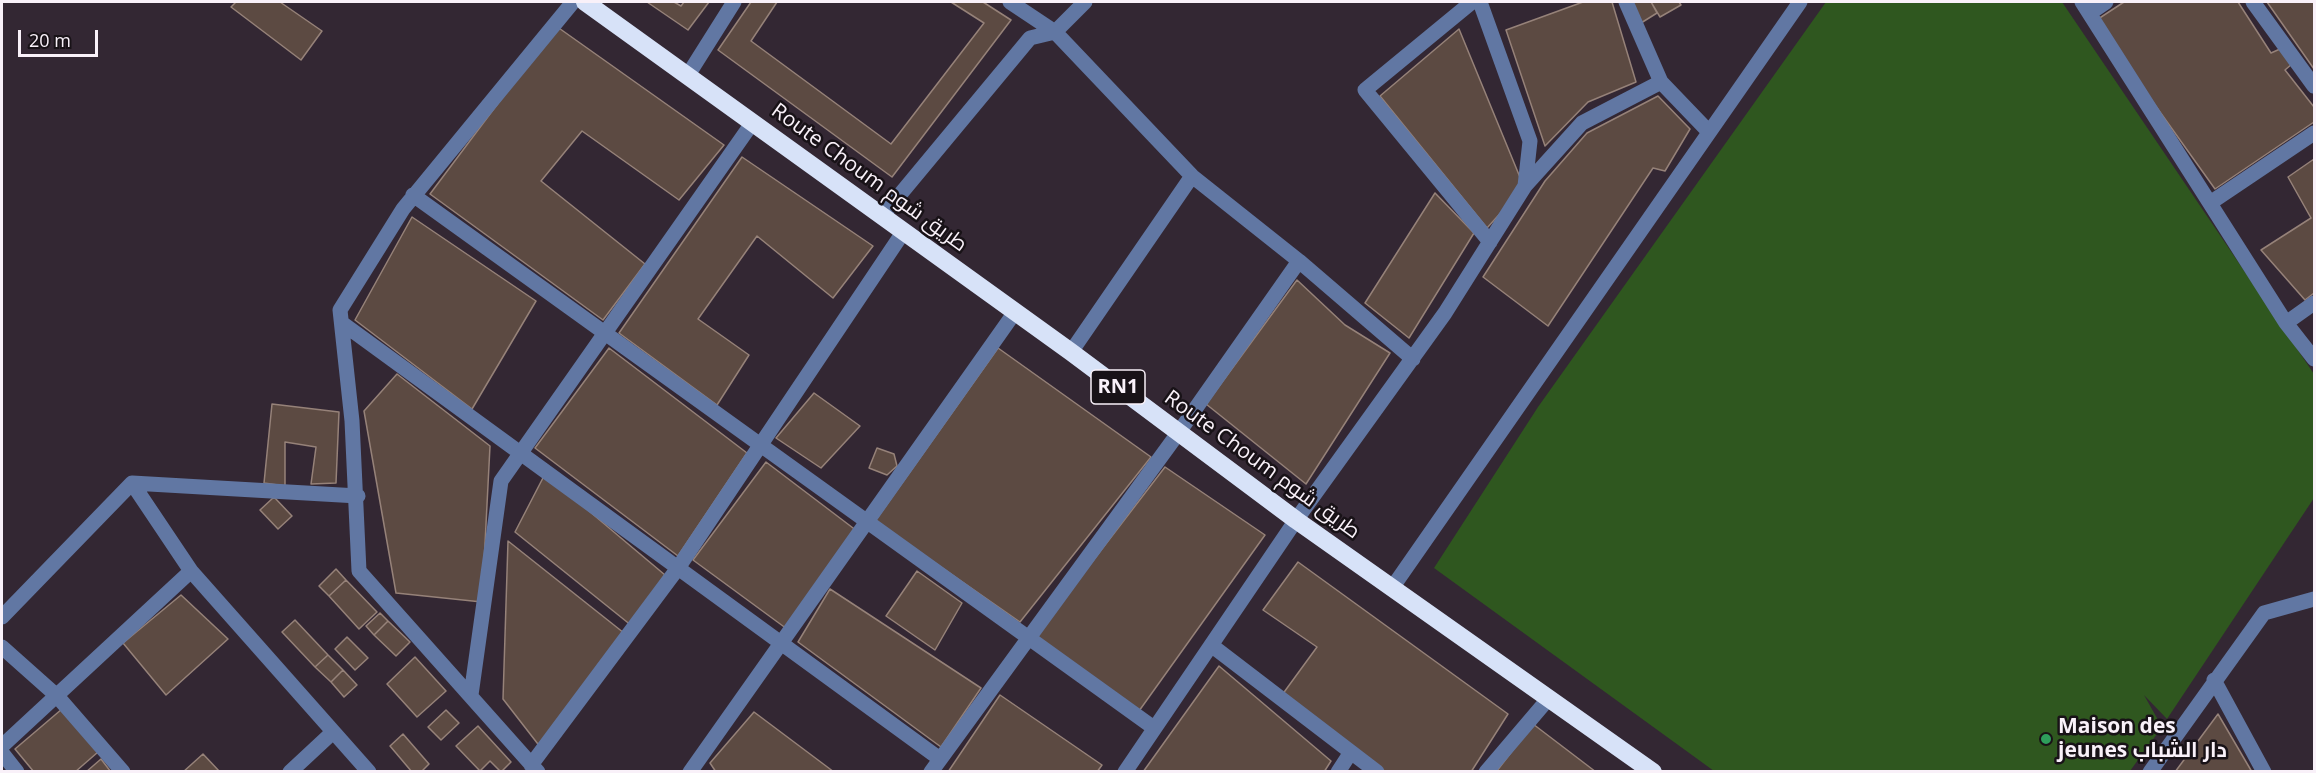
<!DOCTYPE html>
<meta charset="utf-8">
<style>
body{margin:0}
#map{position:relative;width:2316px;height:773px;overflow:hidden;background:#332733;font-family:"Open Sans",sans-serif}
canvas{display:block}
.frame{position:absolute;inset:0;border:3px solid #f9f1f9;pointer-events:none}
.scale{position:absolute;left:18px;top:30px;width:80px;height:27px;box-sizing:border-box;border:3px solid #f9f1f9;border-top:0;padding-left:8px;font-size:18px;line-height:21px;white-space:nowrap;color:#f9f1f9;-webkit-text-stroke:4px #181217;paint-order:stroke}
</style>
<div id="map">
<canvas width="2316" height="773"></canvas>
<div class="frame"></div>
<div class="scale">20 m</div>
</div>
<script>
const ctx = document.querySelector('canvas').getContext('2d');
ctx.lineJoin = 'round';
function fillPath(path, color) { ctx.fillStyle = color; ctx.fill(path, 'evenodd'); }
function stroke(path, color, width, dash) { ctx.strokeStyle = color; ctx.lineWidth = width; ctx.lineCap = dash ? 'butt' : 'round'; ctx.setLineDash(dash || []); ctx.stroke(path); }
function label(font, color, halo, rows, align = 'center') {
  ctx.font = font + ' "Open Sans",Cairo,sans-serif'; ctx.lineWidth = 5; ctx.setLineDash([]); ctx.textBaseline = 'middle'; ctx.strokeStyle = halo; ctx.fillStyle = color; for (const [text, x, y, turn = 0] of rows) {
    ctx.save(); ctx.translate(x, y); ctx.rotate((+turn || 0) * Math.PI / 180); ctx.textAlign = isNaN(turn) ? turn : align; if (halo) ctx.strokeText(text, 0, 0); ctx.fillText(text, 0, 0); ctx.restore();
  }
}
const green = new Path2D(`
 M 1826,2 L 2062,2 L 2314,374 L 2314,498 L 2167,719 L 2144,695 L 2162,727 L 2130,771 L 1714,771 L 1434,568 L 1538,407 Z`);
const building = new Path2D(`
 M 236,2 L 280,2 L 322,31 L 301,60 L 231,7 Z
 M 647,2 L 674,2 L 681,6 L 684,2 L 709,2 L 688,30 Z
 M 751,2 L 777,2 L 751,41 L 891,144 L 984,23 L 951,2 L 983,2 L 1011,20 L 892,177 L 718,50 Z
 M 1583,2 L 1612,2 L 1636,82 L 1588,102 L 1545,146 L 1506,30 Z
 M 1628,2 L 1651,2 L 1657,13 L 1641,23 Z
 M 1651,2 L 1679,2 L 1681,5 L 1660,17 Z
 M 2124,2 L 2238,2 L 2271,53 L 2280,49 L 2292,64 L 2285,70 L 2314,107 L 2314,122 L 2215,189 L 2095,21 Z
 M 2267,2 L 2314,2 L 2314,69 Z
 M 556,26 L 724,145 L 679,200 L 582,131 L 541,181 L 645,264 L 603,320 L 430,194 Z
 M 1459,29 L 1524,187 L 1487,228 L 1380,96 Z
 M 1658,96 L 1690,129 L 1665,171 L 1653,168 L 1548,326 L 1483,277 L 1545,181 L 1587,133 Z
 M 742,157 L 873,246 L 833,298 L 757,236 L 698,319 L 749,355 L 717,405 L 619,333 Z
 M 2314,159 L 2314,293 L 2305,300 L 2261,250 L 2311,218 L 2288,177 Z
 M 1435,193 L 1474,233 L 1409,338 L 1365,303 Z
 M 412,217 L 536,301 L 472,409 L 355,320 Z
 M 1297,280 L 1345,325 L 1390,353 L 1306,484 L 1206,404 Z
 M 609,348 L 747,453 L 678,556 L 535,448 Z
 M 998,348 L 1151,457 L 1020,622 L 875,521 Z
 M 397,374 L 490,446 L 482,602 L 396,593 L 364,411 Z
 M 814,393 L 860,426 L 821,468 L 776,438 Z
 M 272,404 L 339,412 L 336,483 L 311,484 L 316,447 L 285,442 L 285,486 L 264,483 Z
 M 877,448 L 894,454 L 897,466 L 887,475 L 869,468 Z
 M 766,462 L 857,531 L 787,629 L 693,560 Z
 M 1165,467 L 1265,535 L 1139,711 L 1035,636 Z
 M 545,474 L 665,575 L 632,626 L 515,532 Z
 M 274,497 L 292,516 L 278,529 L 260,510 Z
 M 508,541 L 624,633 L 541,748 L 503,699 Z
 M 1298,562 L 1508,714 L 1471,772 L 1386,772 L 1282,695 L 1317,647 L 1263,610 Z
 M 336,569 L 346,580 L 329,596 L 319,586 Z
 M 917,571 L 962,603 L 935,650 L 886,616 Z
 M 346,580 L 377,612 L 359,629 L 329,596 Z
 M 830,589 L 981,688 L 941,747 L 798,642 Z
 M 181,595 L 228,639 L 166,695 L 123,643 Z
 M 380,613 L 388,621 L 374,635 L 366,626 Z
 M 295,620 L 328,655 L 315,667 L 282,632 Z
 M 388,621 L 410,642 L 396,656 L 374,635 Z
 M 347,637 L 368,658 L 355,670 L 335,649 Z
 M 328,655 L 343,670 L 331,682 L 315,667 Z
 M 415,657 L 446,691 L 417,717 L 387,684 Z
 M 1219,666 L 1331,761 L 1324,772 L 1143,772 Z
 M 343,670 L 357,685 L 344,697 L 331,682 Z
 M 1000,695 L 1102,765 L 1097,772 L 948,772 Z
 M 62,709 L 98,752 L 75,772 L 34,772 L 15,749 Z
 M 446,710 L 459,723 L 441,740 L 428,727 Z
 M 754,712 L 834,772 L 716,772 L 710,763 Z
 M 2218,714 L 2252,772 L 2175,772 Z
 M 1533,724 L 1596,772 L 1496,772 Z
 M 478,726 L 511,762 L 501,772 L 490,761 L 480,771 L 456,746 Z
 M 403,734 L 429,764 L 421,772 L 412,772 L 390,746 Z
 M 203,754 L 220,772 L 183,772 Z
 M 101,759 L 111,772 L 86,772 Z`);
const minor = new Path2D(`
 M 1010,2 L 1055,32 L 1192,176 L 1071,352
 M 1472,2 L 1365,90 L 1490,242
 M 1626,2 L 1661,82
 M 2082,2 L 2286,323 L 2314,359
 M 2253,2 L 2314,86
 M 2090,13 L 2106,2
 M 688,75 L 734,2
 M 1525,186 L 1582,123 L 1661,82 L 1709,132
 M 413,195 L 1154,728
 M 2210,203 L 2314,133
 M 883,215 L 1030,38 L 1055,32 L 1085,2
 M 1299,261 L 1413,359
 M 342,323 L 940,759
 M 2286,323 L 2314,303
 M 132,483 L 358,496
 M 1392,588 L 1800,2
 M 2,617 L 132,483 L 191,571 L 369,772
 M 1211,645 L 1377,772
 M 2,647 L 57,696 L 123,772
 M 2214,680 L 2264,772
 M 471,695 L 501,481 L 753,122
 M 2,746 L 191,571
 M 2,753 L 17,772
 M 531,765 L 678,568 L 904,231
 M 290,772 L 333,732
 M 538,772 L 359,571 L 352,421 L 340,310 L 403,209 L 573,2
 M 690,772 L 1015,312
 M 931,772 L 1179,432 L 1299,261 L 1192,176
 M 1125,772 L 1296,520 L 1445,313 L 1525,186 L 1530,141 L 1480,2
 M 1338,772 L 1351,752
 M 1486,772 L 1549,698
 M 2150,772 L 2264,613 L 2314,599`);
const highway = new Path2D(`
 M 585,2 L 1071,352 L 1296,520 L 1653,772`);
const markers = [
 [2046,739,6,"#2e9e5b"]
];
const shields = [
 [1118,387,54]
];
const shieldNames = [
 ["RN1",1118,387]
];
const streetNames = [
 ["Route Choum طريق شوم",869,178,36],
 ["Route Choum طريق شوم",1262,465,36]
];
const poiNames = [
 ["Maison des",2058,727],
 ["jeunes دار الشباب",2058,751]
];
fillPath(green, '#2f571f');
fillPath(building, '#5c4a42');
stroke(building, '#968279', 1.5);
stroke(minor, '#6177a3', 15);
stroke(highway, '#d7e2f8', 18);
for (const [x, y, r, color] of markers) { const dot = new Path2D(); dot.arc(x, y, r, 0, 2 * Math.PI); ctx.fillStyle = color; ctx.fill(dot); stroke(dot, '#181217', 2); }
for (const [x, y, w] of shields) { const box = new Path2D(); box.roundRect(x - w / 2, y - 17, w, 34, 4.5); ctx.fillStyle = '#181217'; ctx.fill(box); stroke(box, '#f9f1f9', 1.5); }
label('bold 20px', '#f9f1f9', null, shieldNames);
label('21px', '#f9f1f9', '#181217', streetNames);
label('bold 21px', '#f9f1f9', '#181217', poiNames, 'left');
</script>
